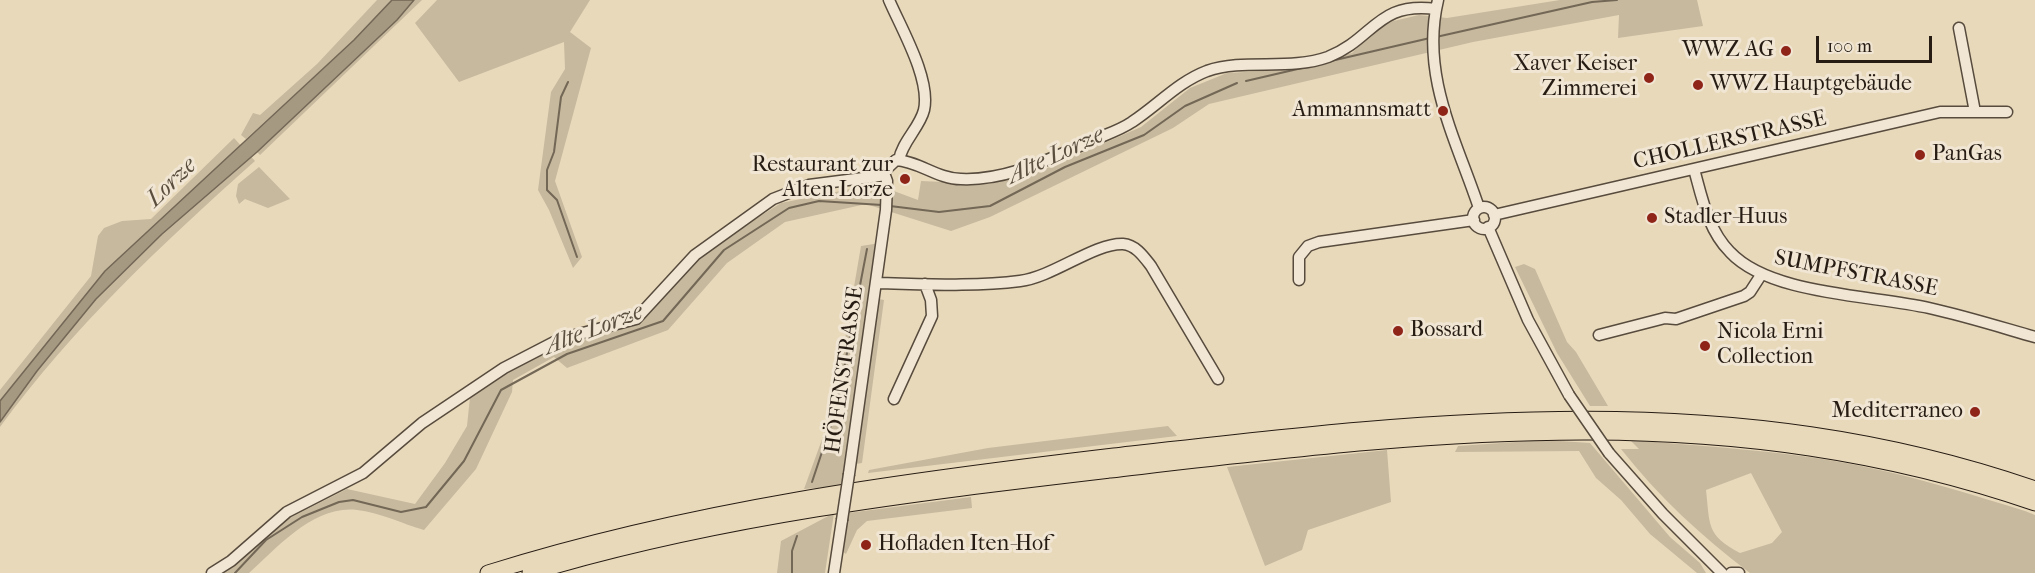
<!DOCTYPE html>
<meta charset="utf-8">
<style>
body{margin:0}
#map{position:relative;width:2035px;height:573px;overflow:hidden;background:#e8d9bb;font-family:"IM FELL French Canon",serif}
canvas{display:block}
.scale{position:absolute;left:1816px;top:36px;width:116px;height:27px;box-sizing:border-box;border:3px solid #271c13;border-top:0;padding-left:8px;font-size:18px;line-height:21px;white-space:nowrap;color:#271c13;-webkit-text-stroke:4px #f0e6d3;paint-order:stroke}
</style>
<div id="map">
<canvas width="2035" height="573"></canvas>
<div class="scale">100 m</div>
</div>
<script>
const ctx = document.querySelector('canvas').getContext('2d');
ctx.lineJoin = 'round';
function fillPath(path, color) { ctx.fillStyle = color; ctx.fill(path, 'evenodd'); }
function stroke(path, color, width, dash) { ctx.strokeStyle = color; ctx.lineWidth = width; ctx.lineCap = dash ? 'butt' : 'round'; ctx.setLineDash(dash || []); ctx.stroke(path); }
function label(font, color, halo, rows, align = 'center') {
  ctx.font = font + ' "IM FELL French Canon",serif'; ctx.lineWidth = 6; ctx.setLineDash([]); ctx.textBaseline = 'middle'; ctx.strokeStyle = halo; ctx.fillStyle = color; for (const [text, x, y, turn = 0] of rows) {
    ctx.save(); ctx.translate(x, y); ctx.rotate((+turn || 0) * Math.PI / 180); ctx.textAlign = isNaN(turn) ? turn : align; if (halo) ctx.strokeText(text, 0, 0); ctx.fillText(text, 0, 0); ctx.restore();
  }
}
const green = new Path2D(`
 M 377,0 L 392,0 L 354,40 L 246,139 L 241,135 L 253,113 L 260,115 L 317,64 Z
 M 414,0 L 422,0 L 260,155 L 257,152 L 397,20 Z
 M 437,0 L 590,0 L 570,32 L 591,48 L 555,181 L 582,257 L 573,268 L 549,210 L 538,190 L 551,92 L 565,69 L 564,42 L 459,82 L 415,23 Z
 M 1560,0 L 1697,0 L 1703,26 L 1618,38 L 1619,15 L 1473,42 L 1209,104 L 1173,128 L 990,217 L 951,231 L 866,204 L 785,222 L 727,263 L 668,330 L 567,368 L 554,357 L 513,380 L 512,392 L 476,469 L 424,530 C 403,524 379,512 357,510 C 314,505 278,547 249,573 L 215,573 L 264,531 L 347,489 L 415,504 L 445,463 L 467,426 L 470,397 L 535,354 L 601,330 L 636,323 L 705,251 L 781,203 L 875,184 L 918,200 L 921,181 L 989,184 L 1038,172 L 1141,127 L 1190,88 L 1227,73 L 1281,70 L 1352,53 L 1381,24 L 1419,15 L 1447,18 Z
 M 234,138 L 255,161 C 162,244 74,326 0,427 L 0,390 L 91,276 L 98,236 L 104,228 L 122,221 L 151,219 Z
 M 259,167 L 290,199 L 268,208 L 245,199 L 239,204 L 236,196 L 238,184 Z
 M 880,243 L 841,486 L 804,489 L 833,409 L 861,246 Z
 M 1524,264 L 1535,269 L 1567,342 L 1576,352 L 1608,406 L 1590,406 L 1557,353 L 1515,267 Z
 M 879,299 L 884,300 L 862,463 L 856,464 Z
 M 1168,426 L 1177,436 L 868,473 L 869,470 L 988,448 Z
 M 1545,440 L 1590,443 L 1670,537 L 1700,563 L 1706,573 L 1697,573 L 1650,534 L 1621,500 L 1596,478 L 1579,451 L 1455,452 L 1458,446 Z
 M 1630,440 C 1712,447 1795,451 1875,469 C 1926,480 1976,496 2025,511 L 2035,515 L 2035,573 L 1750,573 C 1702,537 1658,496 1621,449 L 1639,449 ZM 1751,473 L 1782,532 L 1772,543 L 1740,553 C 1706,535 1710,525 1706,490 Z
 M 1387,450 L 1391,502 L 1308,530 L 1302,550 L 1265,566 L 1227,467 Z
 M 971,497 L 972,508 L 867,521 L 857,530 L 846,554 L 842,551 L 848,513 Z
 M 834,513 L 825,573 L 777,573 L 781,541 Z`);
const water = new Path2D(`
 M 392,0 L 414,0 L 397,20 L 257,152 L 162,234 L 96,299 L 37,371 L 0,422 L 0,401 L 105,271 L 354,40 Z`);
const stream = new Path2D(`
 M 1436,37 L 1592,2 L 1617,0
 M 1331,61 L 1430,38
 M 1246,81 L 1302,68
 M 568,82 L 561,97 L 554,152 L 547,170 L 547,190 L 557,200 L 577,257
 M 890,206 L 939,212 L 990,206 L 1065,167 L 1144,135 L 1185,106 L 1237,83
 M 812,482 L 836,410 L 867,249
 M 235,573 L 266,540 L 302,517 L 339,502 L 353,500 L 401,512 L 426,507 L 464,461 L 501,390 L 567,354 L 663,321 L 724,250 L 789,208 L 819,201 L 882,205
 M 792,573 L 792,551 L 797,536`);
const minor = new Path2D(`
 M 889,0 C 901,28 931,79 924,110 C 920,127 902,142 899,160
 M 1438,0 C 1420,75 1456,139 1479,208
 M 1959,28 L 1975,112
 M 1694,169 C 1702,198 1708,230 1730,252 C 1770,295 1872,295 1929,308 C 1965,316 2000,327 2035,337
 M1473 218a11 11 0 1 1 22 0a11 11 0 1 1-22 0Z
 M 1494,215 L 1940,112 L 2007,112
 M 1488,227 L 1528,320 L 1569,395
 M 1299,280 L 1299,257 L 1308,246 L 1319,242 L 1474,220
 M 877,283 C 924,284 974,287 1020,281 C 1053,277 1094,243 1123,244 C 1136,245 1144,257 1151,266 L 1218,379
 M 1599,335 L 1665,318 L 1676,319 L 1744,296 L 1750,292 L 1761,275
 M 894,399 L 932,316 L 931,300 L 925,284
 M 1609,453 L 1663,514 L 1722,573
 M 849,474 L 886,210 L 887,181 L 884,173
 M 212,573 L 231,561 L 287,512 L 363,473 L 422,423 L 504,368 L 560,339 L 636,319 L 695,255 L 773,199 L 809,185 L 879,176 L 896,160 C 918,161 938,179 961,179 C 1005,181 1047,160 1087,143 C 1101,136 1119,131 1132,122 C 1158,105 1178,82 1207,71 C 1245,58 1289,71 1328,57 C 1374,39 1377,1 1436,9
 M 834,573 L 842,520
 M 1731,573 L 1739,573`);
const highway = new Path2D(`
 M 488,573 C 692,509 902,481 1114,456 C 1429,420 1729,383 2035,489
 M 530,573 C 719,516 915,493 1110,470 C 1432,433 1720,395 2035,503`);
const minorBridge = new Path2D(`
 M 1569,395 L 1609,453
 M 842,520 L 849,474`);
const markers = [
 [1786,51,6,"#8f2418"],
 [1649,78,6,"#8f2418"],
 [1698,85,6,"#8f2418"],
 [1443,111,6,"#8f2418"],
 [1920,155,6,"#8f2418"],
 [905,179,6,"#8f2418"],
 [1652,218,6,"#8f2418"],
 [1398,331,6,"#8f2418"],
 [1705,346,6,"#8f2418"],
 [1975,412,6,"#8f2418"],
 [866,545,6,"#8f2418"]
];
const poiNames = [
 ["WWZ AG",1774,51,"right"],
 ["Xaver Keiser",1637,65,"right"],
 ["Zimmerei",1637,90,"right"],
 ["WWZ Hauptgebäude",1710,85],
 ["Ammannsmatt",1431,111,"right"],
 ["PanGas",1932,155],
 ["Restaurant zur",893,166,"right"],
 ["Alten Lorze",893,191,"right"],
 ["Stadler-Huus",1664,218],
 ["Bossard",1410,331],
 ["Nicola Erni",1717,333],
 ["Collection",1717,358],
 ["Mediterraneo",1963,412,"right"],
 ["Hofladen Iten-Hof",878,545]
];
const streetNames = [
 ["CHOLLERSTRASSE",1730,141,-13],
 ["SUMPFSTRASSE",1856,274,11],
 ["HÖFENSTRASSE",845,370,-82]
];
const waterNames = [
 ["Alte Lorze",1056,156,-25],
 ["Lorze",172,183,-44],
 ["Alte Lorze",594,330,-21]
];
fillPath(green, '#c7b99e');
fillPath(water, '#a69982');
stroke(water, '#736756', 1.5);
stroke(stream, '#736756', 2);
stroke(minor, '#574b3d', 13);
stroke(highway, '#271c13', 17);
stroke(minor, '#f0e6d3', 10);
stroke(highway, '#e8d9bb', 15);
stroke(minorBridge, '#574b3d', 13, []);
stroke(minorBridge, '#f0e6d3', 10);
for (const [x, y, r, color] of markers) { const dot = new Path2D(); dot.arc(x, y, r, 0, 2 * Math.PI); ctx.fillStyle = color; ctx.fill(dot); stroke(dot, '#f0e6d3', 2); }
label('22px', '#271c13', '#f0e6d3', poiNames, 'left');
label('22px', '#271c13', '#f0e6d3', streetNames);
label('italic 24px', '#5a4e3f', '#f0e6d3', waterNames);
</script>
